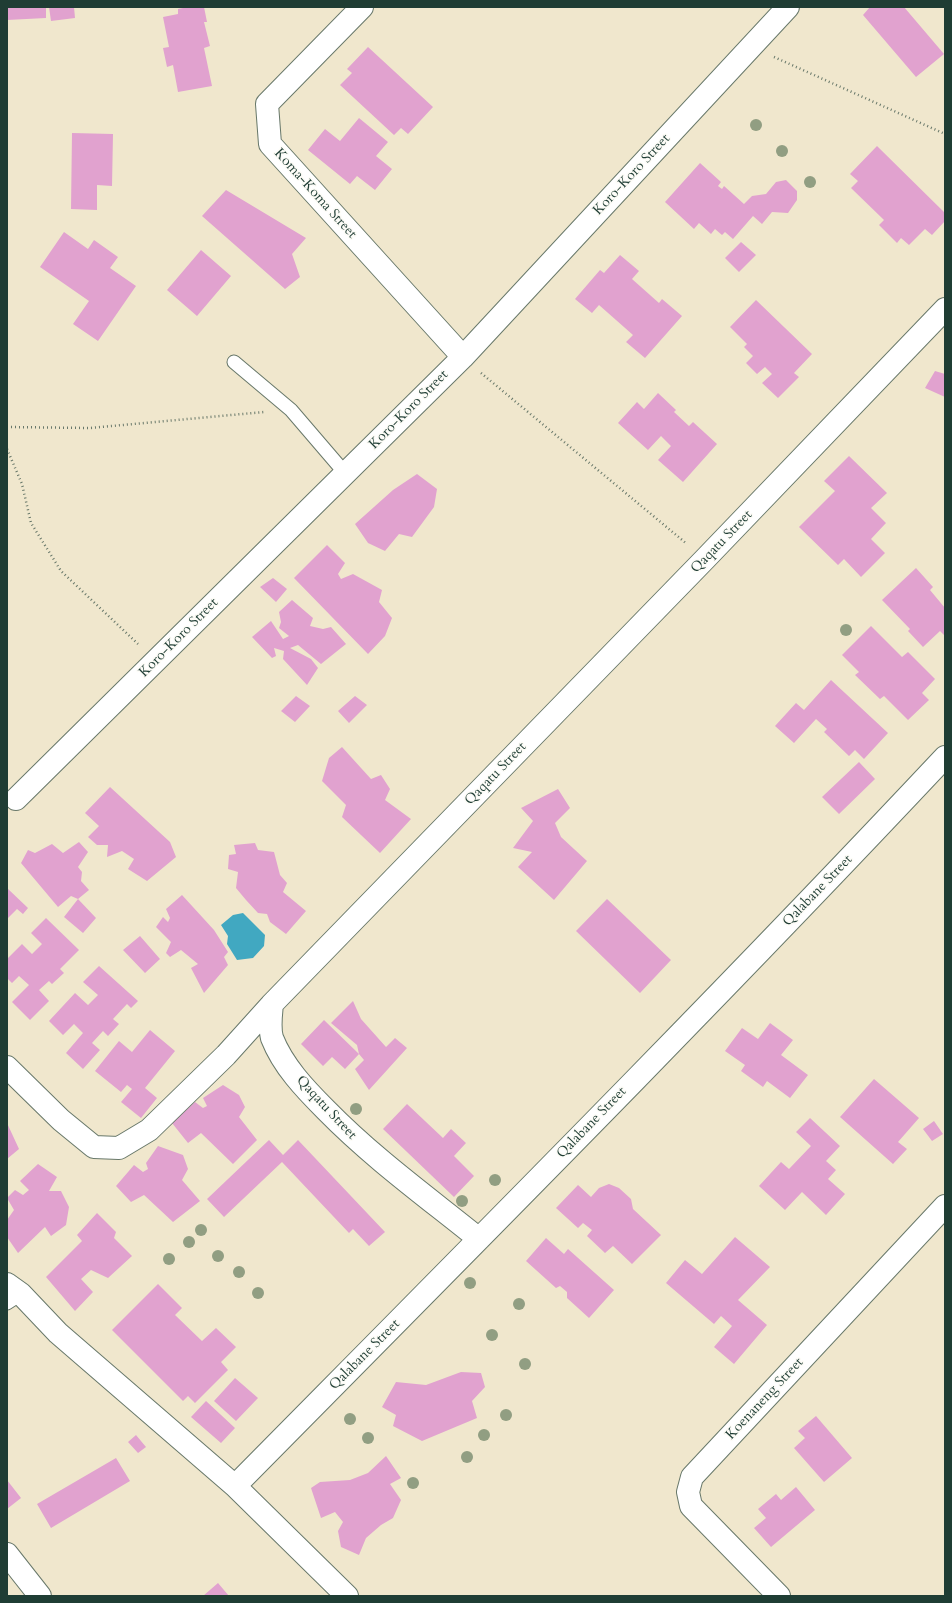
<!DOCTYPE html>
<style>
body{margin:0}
#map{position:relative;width:952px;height:1603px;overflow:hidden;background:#f0e7cd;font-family:Cardo,serif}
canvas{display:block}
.frame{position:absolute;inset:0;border:8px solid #1f3d34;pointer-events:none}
</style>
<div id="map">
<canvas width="952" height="1603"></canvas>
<div class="frame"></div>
</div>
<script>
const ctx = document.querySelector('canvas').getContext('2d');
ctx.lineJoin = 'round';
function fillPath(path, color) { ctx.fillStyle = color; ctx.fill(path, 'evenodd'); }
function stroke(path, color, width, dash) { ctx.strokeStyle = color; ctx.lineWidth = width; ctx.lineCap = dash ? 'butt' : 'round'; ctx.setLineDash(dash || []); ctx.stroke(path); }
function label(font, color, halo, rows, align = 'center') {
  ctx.font = font + ' Cardo,serif'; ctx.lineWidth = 3; ctx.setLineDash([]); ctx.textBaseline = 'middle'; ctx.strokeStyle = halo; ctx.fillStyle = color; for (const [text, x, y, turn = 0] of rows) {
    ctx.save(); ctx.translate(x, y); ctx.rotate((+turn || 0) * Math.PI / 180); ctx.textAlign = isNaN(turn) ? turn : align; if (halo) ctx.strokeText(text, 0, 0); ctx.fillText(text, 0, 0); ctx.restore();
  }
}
const water = new Path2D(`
 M 243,913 L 265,935 L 264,946 L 253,958 L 237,960 L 227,944 L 228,936 L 221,925 L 233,915 Z`);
const building = new Path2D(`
 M 7,7 L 46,7 L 46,18 L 7,20 Z
 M 49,7 L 74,7 L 75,18 L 51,21 Z
 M 188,7 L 204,7 L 207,22 L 204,22 L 210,46 L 204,48 L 212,86 L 178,92 L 173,65 L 167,67 L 163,48 L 169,47 L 163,17 L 178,14 L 178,9 Z
 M 870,7 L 904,7 L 944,54 L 916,77 L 863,15 Z
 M 368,47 L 433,107 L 408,134 L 401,128 L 394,135 L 340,85 L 352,73 L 347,69 Z
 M 359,118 L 388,142 L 376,156 L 392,169 L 375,190 L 357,176 L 350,184 L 308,150 L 325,129 L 340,141 Z
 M 72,133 L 113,134 L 112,186 L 97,185 L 97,210 L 71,209 Z
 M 877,146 L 945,213 L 945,221 L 932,235 L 925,229 L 909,245 L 901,238 L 897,243 L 879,225 L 884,220 L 851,188 L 858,181 L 850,174 Z
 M 700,163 L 721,182 L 718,186 L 722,189 L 724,186 L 744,204 L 752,196 L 766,194 L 776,182 L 786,180 L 797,191 L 797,200 L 788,213 L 772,212 L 762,224 L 753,216 L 733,239 L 725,232 L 722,235 L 715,229 L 711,234 L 699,223 L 694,229 L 665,202 Z
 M 226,190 L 306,238 L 292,254 L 300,277 L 285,289 L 202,216 Z
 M 64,232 L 88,249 L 94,240 L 118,257 L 110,268 L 136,286 L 98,341 L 73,324 L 89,301 L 40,267 Z
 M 741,242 L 756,255 L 739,272 L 725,258 Z
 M 201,250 L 231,276 L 197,316 L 167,290 Z
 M 620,255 L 639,271 L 632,279 L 659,303 L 662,299 L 682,316 L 645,358 L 626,342 L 633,335 L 599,305 L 592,313 L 575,299 L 600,270 L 604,273 Z
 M 756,300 L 812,354 L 794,373 L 799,377 L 778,398 L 762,383 L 772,374 L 765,367 L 757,374 L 746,363 L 753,356 L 744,347 L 747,344 L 730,327 Z
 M 935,371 L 945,374 L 945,397 L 925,388 Z
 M 658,393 L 676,410 L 674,412 L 689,426 L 693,422 L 717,444 L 683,482 L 658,460 L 671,446 L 661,436 L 648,450 L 618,423 L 637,402 L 644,409 Z
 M 849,456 L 887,493 L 871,508 L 886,523 L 871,539 L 885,553 L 861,577 L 844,559 L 838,565 L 799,527 L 835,491 L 824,481 Z
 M 417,474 L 437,489 L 434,507 L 412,537 L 399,534 L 385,551 L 368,543 L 355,524 L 393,490 Z
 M 327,545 L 345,563 L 338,574 L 341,579 L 353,574 L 382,590 L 379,602 L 392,618 L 385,636 L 368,654 L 294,578 Z
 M 916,568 L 933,587 L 930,590 L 945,608 L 945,636 L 940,631 L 923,647 L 908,631 L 910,629 L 882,600 Z
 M 273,578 L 287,589 L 276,602 L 260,587 Z
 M 292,600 L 313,618 L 310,626 L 323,629 L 331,627 L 346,644 L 321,664 L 298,645 L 290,648 L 311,659 L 318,668 L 307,685 L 283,659 L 284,651 L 274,648 L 276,656 L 272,658 L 252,637 L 271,621 L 283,639 L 289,636 L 279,628 L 281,622 L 279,612 Z
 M 871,626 L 902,657 L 908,652 L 935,679 L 922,693 L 929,700 L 908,720 L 884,696 L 880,699 L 855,675 L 859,672 L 842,655 Z
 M 831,680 L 888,733 L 864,759 L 855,750 L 849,756 L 824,732 L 827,729 L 816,719 L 794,743 L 775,726 L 796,703 L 804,710 Z
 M 296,696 L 310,706 L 295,722 L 281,711 Z
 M 355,696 L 367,705 L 349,723 L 338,711 Z
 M 342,747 L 371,779 L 381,775 L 390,789 L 385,800 L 411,819 L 380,853 L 342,817 L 346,805 L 322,781 L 329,758 Z
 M 859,762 L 875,779 L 839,814 L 822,797 Z
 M 110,787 L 170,842 L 176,857 L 147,881 L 128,869 L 134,859 L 122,851 L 107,857 L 108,845 L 97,845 L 88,837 L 99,826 L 85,813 Z
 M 558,789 L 570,808 L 555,823 L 561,837 L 587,861 L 554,900 L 518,867 L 532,852 L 513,848 L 533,821 L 521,808 Z
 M 79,842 L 88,852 L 78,867 L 82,872 L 81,881 L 89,890 L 78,899 L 71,896 L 58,907 L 21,863 L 28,850 L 35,853 L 52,844 L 63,853 Z
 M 255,843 L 258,850 L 274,852 L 280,875 L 287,883 L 283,892 L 306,911 L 286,934 L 270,922 L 267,914 L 258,913 L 246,900 L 236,888 L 238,872 L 228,869 L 229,855 L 236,854 L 234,845 Z
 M 7,888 L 28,908 L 23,914 L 17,909 L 7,919 Z
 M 182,895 L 214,930 L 228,952 L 224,957 L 228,965 L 204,993 L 191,968 L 198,964 L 181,950 L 170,957 L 166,953 L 171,942 L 156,927 L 163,917 L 168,922 L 170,918 L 166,909 Z
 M 78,899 L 96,918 L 83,933 L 64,917 Z
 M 607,899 L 671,960 L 640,993 L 576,931 Z
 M 46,918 L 79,950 L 60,969 L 64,973 L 52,984 L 49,981 L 39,990 L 49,1001 L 30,1020 L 12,1002 L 29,985 L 19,976 L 12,983 L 7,978 L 7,959 L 22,944 L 32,954 L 42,944 L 31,933 Z
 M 140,936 L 160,959 L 145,973 L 123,950 Z
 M 99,966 L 138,1001 L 131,1008 L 127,1004 L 113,1019 L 119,1024 L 108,1036 L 103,1031 L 92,1043 L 100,1050 L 83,1069 L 66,1053 L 83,1033 L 74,1024 L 63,1035 L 49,1021 L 75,993 L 88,1005 L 98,995 L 83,982 Z
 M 353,1001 L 361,1019 L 386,1047 L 395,1038 L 407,1048 L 369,1090 L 355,1069 L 364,1060 L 359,1054 L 345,1069 L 332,1057 L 323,1066 L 301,1044 L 324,1020 L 359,1054 L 357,1045 L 331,1023 Z
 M 770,1023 L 793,1040 L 781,1055 L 808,1075 L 790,1098 L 767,1081 L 763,1087 L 741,1071 L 745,1065 L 725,1051 L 742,1028 L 758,1039 Z
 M 150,1030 L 175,1051 L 145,1088 L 157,1098 L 141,1118 L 121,1102 L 132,1089 L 127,1085 L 121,1092 L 95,1071 L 119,1041 L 132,1052 Z
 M 874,1079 L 919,1118 L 898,1142 L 907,1149 L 893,1164 L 840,1117 Z
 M 223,1085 L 239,1095 L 245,1107 L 239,1117 L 257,1140 L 233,1164 L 201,1133 L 188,1143 L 172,1123 L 195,1102 L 203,1108 L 207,1106 L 203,1098 Z
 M 407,1104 L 443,1138 L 451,1129 L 466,1143 L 454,1156 L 474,1176 L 454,1197 L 383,1129 Z
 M 810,1118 L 840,1146 L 826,1161 L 836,1170 L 828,1179 L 845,1194 L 826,1215 L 802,1192 L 785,1210 L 759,1186 L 781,1162 L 789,1169 L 811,1146 L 796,1132 Z
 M 934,1121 L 943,1134 L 932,1141 L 923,1129 Z
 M 7,1123 L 19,1149 L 7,1159 Z
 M 269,1140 L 283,1155 L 298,1140 L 385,1232 L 369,1246 L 353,1229 L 349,1233 L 282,1162 L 224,1217 L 207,1199 Z
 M 158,1146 L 183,1155 L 188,1169 L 182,1180 L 200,1201 L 173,1222 L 144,1195 L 131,1202 L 116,1186 L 134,1165 L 143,1172 L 148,1169 L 146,1163 Z
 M 38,1164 L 57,1177 L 49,1191 L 61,1191 L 69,1207 L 66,1225 L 51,1236 L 45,1227 L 18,1253 L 7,1237 L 7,1220 L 14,1210 L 7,1198 L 15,1190 L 23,1195 L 29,1190 L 20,1181 Z
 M 609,1184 L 619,1188 L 631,1199 L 633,1209 L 661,1235 L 632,1264 L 613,1246 L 605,1253 L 587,1236 L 592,1230 L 583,1223 L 578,1228 L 556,1208 L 578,1185 L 591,1197 L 599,1188 Z
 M 97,1213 L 116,1232 L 114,1238 L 132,1256 L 108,1278 L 91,1270 L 81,1279 L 93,1292 L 75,1311 L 46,1277 L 82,1241 L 77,1235 Z
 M 735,1237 L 770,1267 L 738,1300 L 767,1325 L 734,1364 L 714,1347 L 732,1326 L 721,1316 L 714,1324 L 666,1283 L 685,1260 L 702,1274 Z
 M 546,1238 L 564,1254 L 568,1249 L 614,1290 L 589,1318 L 567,1298 L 567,1292 L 560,1286 L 556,1288 L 526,1261 Z
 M 158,1284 L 182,1308 L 175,1315 L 202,1341 L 216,1328 L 236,1347 L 221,1362 L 228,1370 L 195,1403 L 188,1396 L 183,1401 L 112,1330 Z
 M 461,1372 L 481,1373 L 485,1387 L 472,1401 L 477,1418 L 422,1441 L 393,1426 L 396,1415 L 382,1407 L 396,1382 L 426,1385 Z
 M 235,1378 L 258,1398 L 236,1421 L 214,1401 Z
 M 206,1401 L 235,1428 L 221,1443 L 191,1417 Z
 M 816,1416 L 852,1458 L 824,1482 L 794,1448 L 805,1438 L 798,1431 Z
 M 136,1435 L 146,1447 L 138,1453 L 128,1442 Z
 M 386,1456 L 401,1478 L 390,1484 L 401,1500 L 393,1518 L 381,1525 L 366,1538 L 359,1555 L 341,1547 L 338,1531 L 343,1522 L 335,1512 L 321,1518 L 311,1488 L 320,1482 L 350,1480 L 368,1473 Z
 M 116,1458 L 130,1481 L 51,1528 L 37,1504 Z
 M 7,1480 L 21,1498 L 7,1509 Z
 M 796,1487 L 815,1510 L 771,1547 L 754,1528 L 766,1518 L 758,1509 L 776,1494 L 781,1500 Z
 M 218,1583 L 229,1596 L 203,1596 Z`);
const path = new Path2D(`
 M 774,57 L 945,134
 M 481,373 L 687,544
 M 7,427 L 90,428 L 264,412
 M 7,449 L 22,484 L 31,523 L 61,571 L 138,644`);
const lane = new Path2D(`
 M 234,362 L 291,410 L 345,473
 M 7,1303 L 21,1294`);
const street = new Path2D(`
 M 362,7 L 267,104 L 270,144 L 463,357
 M 16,799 L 463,357 L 788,7
 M 272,1004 C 271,1015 269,1027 272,1038 C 283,1066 305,1089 326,1110 C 373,1158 427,1197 479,1239
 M 7,1067 L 61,1120 L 94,1147 L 119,1148 L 149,1130 L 226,1055 L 272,1004 L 705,559 L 945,309
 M 7,1284 L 21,1294 L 58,1333 L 235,1486 L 347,1596
 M 235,1486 C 473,1245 713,1004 945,757
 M 7,1554 L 40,1596
 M 779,1596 L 691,1506 L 688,1492 L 692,1477 L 945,1206`);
const trees = [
 [756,125],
 [782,151],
 [810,182],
 [846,630],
 [356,1109],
 [495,1180],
 [462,1201],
 [201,1230],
 [189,1242],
 [218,1256],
 [169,1259],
 [239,1272],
 [470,1283],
 [258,1293],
 [519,1304],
 [492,1335],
 [525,1364],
 [506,1415],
 [350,1419],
 [484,1435],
 [368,1438],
 [467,1457],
 [413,1483]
];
const streetNames = [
 ["Koro-Koro Street",632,175,-47],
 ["Koma-Koma Street",315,194,48],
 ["Koro-Koro Street",409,410,-45],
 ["Qaqatu Street",722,542,-46],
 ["Koro-Koro Street",179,638,-45],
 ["Qaqatu Street",496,774,-46],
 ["Qalabane Street",818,891,-46],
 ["Qaqatu Street",326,1108,47],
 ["Qalabane Street",592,1123,-46],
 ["Qalabane Street",365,1355,-45],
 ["Koenaneng Street",765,1399,-47]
];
fillPath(water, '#41a8c1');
fillPath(building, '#e1a2cf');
stroke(lane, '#68786a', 15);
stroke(street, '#68786a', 24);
stroke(path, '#68786a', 2.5, [1, 3]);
stroke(lane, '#fff', 13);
stroke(street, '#fff', 22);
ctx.fillStyle = '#919e82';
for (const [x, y] of trees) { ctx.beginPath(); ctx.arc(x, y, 6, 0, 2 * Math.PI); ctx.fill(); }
label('14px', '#1f3d34', '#fdfcf7', streetNames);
</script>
